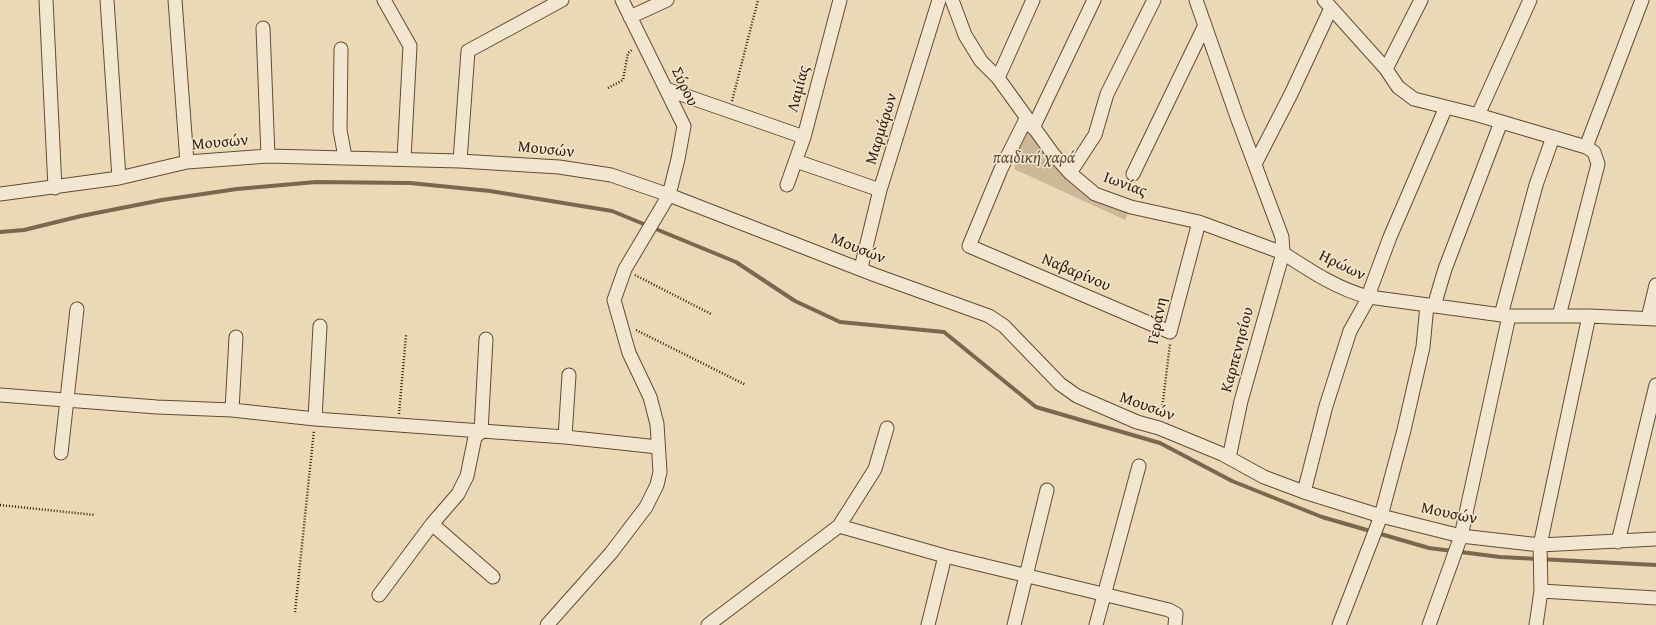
<!DOCTYPE html>
<meta charset="utf-8">
<style>
body{margin:0}
canvas{display:block;background:#ebd8b7}
</style>
<canvas width="1656" height="625"></canvas>
<script>
const ctx = document.querySelector('canvas').getContext('2d');
ctx.lineJoin = 'round';
function fillPath(path, color) { ctx.fillStyle = color; ctx.fill(path, 'evenodd'); }
function stroke(path, color, width, dash) { ctx.strokeStyle = color; ctx.lineWidth = width; ctx.lineCap = dash ? 'butt' : 'round'; ctx.setLineDash(dash || []); ctx.stroke(path); }
function label(font, color, halo, rows, align = 'center') {
  ctx.font = font + ' "Gentium Book Plus",serif'; ctx.lineWidth = 3; ctx.setLineDash([]); ctx.textBaseline = 'middle'; ctx.strokeStyle = halo; ctx.fillStyle = color; for (const [text, x, y, turn = 0] of rows) {
    ctx.save(); ctx.translate(x, y); ctx.rotate((+turn || 0) * Math.PI / 180); ctx.textAlign = isNaN(turn) ? turn : align; if (halo) ctx.strokeText(text, 0, 0); ctx.fillText(text, 0, 0); ctx.restore();
  }
}
const green = new Path2D(`
 M 1026,119 L 1070,173 L 1131,207 L 1125,220 L 1014,169 Z`);
const stream = new Path2D(`
 M 0,232 L 24,230 L 81,216 L 162,200 L 237,189 L 316,182 L 410,183 L 490,191 L 612,211 L 736,262 L 795,301 L 840,322 L 944,332 L 1036,407 L 1160,443 L 1232,481 L 1322,517 L 1429,548 L 1500,557 L 1656,565`);
const path = new Path2D(`
 M 608,88 L 623,80 L 628,53 L 633,49
 M 732,101 L 758,0
 M 635,275 L 711,314
 M 636,330 L 746,385
 M 399,414 L 406,335
 M 1161,417 L 1170,344
 M 0,505 L 95,515
 M 295,612 L 314,430`);
const street = new Path2D(`
 M 46,0 L 55,188
 M 107,0 L 119,178
 M 175,0 L 187,162
 M 384,0 L 410,46 L 404,159
 M 952,0 L 965,35 L 981,61 L 998,78 L 1053,154 L 1070,173 L 1095,194 L 1131,207 L 1199,222 L 1283,253 L 1241,401 L 1229,458
 M 1196,0 L 1237,117 L 1282,237 L 1283,253 C 1309,270 1339,290 1369,297 L 1509,316 L 1589,316 L 1656,319
 M 1324,0 L 1386,69 L 1398,87 L 1414,99 L 1478,115 L 1586,147 L 1594,152 L 1598,164 L 1559,316
 M 630,17 L 667,0
 M 263,28 L 268,156
 M 341,49 L 340,130 L 345,157
 M 1386,69 L 1421,0
 M 998,78 L 1033,0
 M 666,89 L 804,137
 M 1478,115 L 1530,0
 M 1026,119 L 1001,169 L 969,246 L 1170,332 L 1199,222
 M 1033,128 L 1094,0
 M 1586,147 L 1642,0
 M 460,161 L 468,51 L 562,0
 M 796,161 L 880,190
 M 1255,164 L 1291,94 L 1331,8
 M 1070,173 L 1095,135 L 1107,94 L 1154,0
 M 1133,174 L 1205,25
 M 787,185 L 804,137 L 840,0
 M 0,194 L 119,178 L 187,162 L 268,156 L 460,161 L 559,167 L 611,175 L 669,195 L 875,275 L 989,316 L 1004,326 L 1060,384 L 1077,396 L 1137,422 L 1159,428 L 1222,454 L 1264,477 L 1304,492 L 1381,516 L 1461,536 L 1540,545 L 1656,539
 M 861,268 L 880,190 L 939,0
 M 1434,306 L 1445,269 L 1501,122
 M 1501,315 L 1536,185 L 1553,137
 M 1648,318 L 1656,285
 M 0,395 L 157,407 L 232,410 L 315,419 L 565,437 L 658,447
 M 232,410 L 236,337
 M 315,419 L 320,326
 M 565,437 L 569,375
 M 61,453 L 77,309
 M 1304,492 L 1326,406 L 1350,331 L 1369,297 L 1371,288 L 1390,237 L 1446,107
 M 432,524 L 493,577
 M 839,526 L 945,556 L 1169,610 L 1176,614 L 1175,625
 M 1618,542 L 1656,385
 M 1541,591 L 1656,598
 M 379,595 L 432,524 L 458,494 L 467,476 L 475,437 L 481,432 L 486,339
 M 547,625 L 611,553 L 646,507 L 657,485 L 660,472 L 657,424 L 650,397 L 629,353 L 614,300 L 625,269 L 669,195 L 678,159 L 684,126 L 622,0
 M 708,625 L 839,526 L 875,469 L 887,428
 M 928,625 L 945,556
 M 1014,625 L 1047,490
 M 1096,625 L 1139,466
 M 1339,625 L 1381,516 L 1404,430 L 1423,347 L 1427,305
 M 1429,625 L 1461,536 L 1509,316
 M 1536,625 L 1541,591 L 1540,545 L 1589,316`);
const streetNames = [
 ["Σύρου",684,87,64],
 ["Λαμίας",799,89,-75],
 ["Μαρμάρων",882,129,-73],
 ["Μουσών",220,143,-5],
 ["Μουσών",546,150,6],
 ["Ιωνίας",1125,185,20],
 ["Μουσών",858,249,22],
 ["Ηρώων",1342,266,26],
 ["Ναβαρίνου",1076,273,23],
 ["Γεράνη",1158,321,-79],
 ["Καρπενησίου",1238,350,-75],
 ["Μουσών",1147,407,20],
 ["Μουσών",1449,514,12]
];
const parkNames = [
 ["παιδική χαρά",1034,159]
];
fillPath(green, '#ccb899');
stroke(stream, '#7b674e', 4);
stroke(street, '#604c34', 15);
stroke(path, '#321d09', 2.5, [1, 2]);
stroke(street, '#f2e6d0', 13);
label('16px', '#321d09', '#f2e6d0', streetNames);
label('italic 16px', '#604c34', '#f2e6d0', parkNames);
</script>
